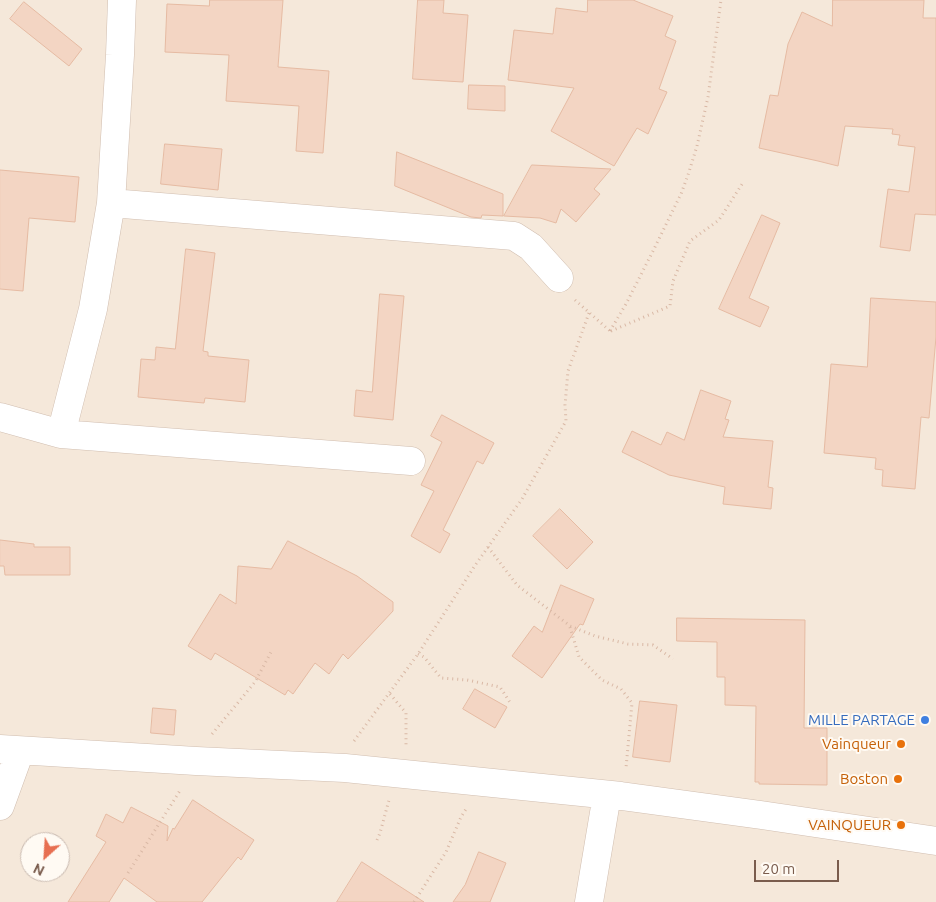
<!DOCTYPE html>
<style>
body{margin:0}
#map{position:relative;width:936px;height:902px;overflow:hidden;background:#fdf6ec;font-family:Ubuntu,sans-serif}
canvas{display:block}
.north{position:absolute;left:20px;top:832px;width:50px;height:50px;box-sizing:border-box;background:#fffaf3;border:1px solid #cabbb1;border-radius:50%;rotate:206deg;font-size:14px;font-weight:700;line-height:20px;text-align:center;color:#7a5c4d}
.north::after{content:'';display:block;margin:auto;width:18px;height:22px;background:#e76f51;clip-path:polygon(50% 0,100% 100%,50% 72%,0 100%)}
.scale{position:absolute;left:754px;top:860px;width:85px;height:22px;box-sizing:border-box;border:2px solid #7a5c4d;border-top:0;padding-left:6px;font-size:15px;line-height:18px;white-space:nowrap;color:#7a5c4d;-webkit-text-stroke:4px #fffaf3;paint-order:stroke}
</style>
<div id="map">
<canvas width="936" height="902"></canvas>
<div class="north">N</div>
<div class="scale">20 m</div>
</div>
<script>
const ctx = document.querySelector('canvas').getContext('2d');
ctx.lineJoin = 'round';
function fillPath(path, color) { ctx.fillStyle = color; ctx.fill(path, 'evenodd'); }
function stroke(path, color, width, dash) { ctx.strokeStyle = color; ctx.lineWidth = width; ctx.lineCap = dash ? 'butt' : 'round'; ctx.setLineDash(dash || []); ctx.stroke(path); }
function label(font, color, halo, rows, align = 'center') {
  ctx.font = font + ' Ubuntu,sans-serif'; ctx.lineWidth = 4; ctx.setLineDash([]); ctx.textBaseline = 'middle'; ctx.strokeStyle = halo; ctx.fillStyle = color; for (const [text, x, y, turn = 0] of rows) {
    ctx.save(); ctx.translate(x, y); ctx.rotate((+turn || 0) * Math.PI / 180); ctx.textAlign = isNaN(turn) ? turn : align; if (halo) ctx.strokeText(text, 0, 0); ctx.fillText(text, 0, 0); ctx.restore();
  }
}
const residential = new Path2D(`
 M 0,0 L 936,0 L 936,902 L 0,902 ZM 30,842 L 60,842 L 60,872 L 30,872 Z`);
const building = new Path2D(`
 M 210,0 L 283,0 L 278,67 L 329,71 L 323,153 L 296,151 L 299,106 L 226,101 L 229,55 L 165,52 L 167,4 L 209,6 Z
 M 418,0 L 444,0 L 443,13 L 468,15 L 463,82 L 413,79 Z
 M 588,0 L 633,0 L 673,16 L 665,36 L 676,41 L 659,89 L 667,92 L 648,134 L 637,128 L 614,166 L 551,131 L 574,88 L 508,80 L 514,30 L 553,34 L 556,8 L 587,12 Z
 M 833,0 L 924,0 L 923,18 L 936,18 L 936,215 L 915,214 L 910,251 L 880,247 L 888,189 L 909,192 L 915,147 L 898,145 L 900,135 L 892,134 L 893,129 L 845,126 L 838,166 L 818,161 L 759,148 L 770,95 L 778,96 L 788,44 L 802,12 L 832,26 Z
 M 24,2 L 82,49 L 69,66 L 10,19 Z
 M 469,85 L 505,86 L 505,111 L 468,109 Z
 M 165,144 L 222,149 L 218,190 L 161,184 Z
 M 397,152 L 503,194 L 503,216 L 482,215 L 481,218 L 471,217 L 395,186 Z
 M 532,165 L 611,169 L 594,189 L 600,194 L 576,222 L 561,209 L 556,223 L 540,218 L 504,216 Z
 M 0,170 L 79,177 L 75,222 L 29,218 L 23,291 L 0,289 Z
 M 762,215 L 780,223 L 749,298 L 769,307 L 760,327 L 719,309 Z
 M 186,249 L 215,253 L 203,351 L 208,352 L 208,356 L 249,360 L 245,402 L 205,398 L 204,403 L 138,397 L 141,359 L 155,360 L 156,347 L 175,349 Z
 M 380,294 L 404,296 L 393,420 L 354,416 L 356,390 L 372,392 Z
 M 871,298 L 936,302 L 936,337 L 929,418 L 921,417 L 915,489 L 882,486 L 883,470 L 875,469 L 876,458 L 824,453 L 831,364 L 867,367 Z
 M 701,390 L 731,401 L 725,419 L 729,420 L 723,437 L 773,441 L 768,487 L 773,488 L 771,509 L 723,504 L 725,487 L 669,475 L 622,452 L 632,431 L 661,445 L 667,432 L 684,440 Z
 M 442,415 L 494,443 L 483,464 L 477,461 L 443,530 L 450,534 L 440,553 L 411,536 L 434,491 L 421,485 L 442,442 L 431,436 Z
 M 560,509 L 593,542 L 567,569 L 533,536 Z
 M 0,540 L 34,544 L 34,547 L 70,547 L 70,575 L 5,575 L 4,566 L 0,566 Z
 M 288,541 L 357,576 L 393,602 L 393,611 L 348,659 L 343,654 L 329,674 L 315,663 L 293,694 L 288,690 L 285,695 L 215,653 L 211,660 L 188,646 L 220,594 L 236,604 L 238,566 L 271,569 Z
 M 561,585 L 594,599 L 583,625 L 580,624 L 542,678 L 512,656 L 534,626 L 542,632 Z
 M 677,618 L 805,620 L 804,728 L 827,728 L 827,785 L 759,784 L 759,782 L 755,782 L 756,706 L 725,705 L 725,677 L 717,677 L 717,642 L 677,641 Z
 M 475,689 L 507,707 L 495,728 L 463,709 Z
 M 640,701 L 677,705 L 670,762 L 633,757 Z
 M 153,708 L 176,710 L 174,735 L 151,733 Z
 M 193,800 L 254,840 L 241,860 L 238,857 L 202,902 L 157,902 L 124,878 L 109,902 L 68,902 L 106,842 L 96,836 L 106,814 L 123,823 L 131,807 L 168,826 L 167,841 L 173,828 L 174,829 Z
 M 479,852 L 506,863 L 490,902 L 453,902 L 465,885 Z
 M 362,862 L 424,902 L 337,902 Z`);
const path = new Path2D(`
 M 575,300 L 610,331
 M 610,331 L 626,304 L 653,251 L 681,194 L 688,175 L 697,146 L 708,97 L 721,0
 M 611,331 L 670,306 L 673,281 L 690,241 L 719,220 L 744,181
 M 488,547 L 517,585 L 570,626 L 595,636 L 628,644 L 653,645 L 673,659
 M 570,627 L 579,657 L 602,680 L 621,689 L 632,703 L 626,768
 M 418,654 L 424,657 L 441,678 L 467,680 L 500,687 L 511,704
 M 390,694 L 406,713 L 406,747
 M 212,734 L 255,682 L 271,652
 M 354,741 L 418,654 L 476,564 L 522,499 L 566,421 L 565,405 L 568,371 L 589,313
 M 377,840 L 380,833 L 389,800
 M 128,873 L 181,789
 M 414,902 L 446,852 L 461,817 L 466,809`);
const minor = new Path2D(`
 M 111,203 L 514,236 L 531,247 L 559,278
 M 0,417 L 61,434 L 411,461
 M 61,434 L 93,309 L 111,203 L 120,55 L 122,0
 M 0,749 L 196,761 L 345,768 L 621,796 L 761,815 L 936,841
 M 0,806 L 20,751
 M 589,902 L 607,795`);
const markers = [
 [925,720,5,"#3f7fe0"],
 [901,744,5,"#e8710a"],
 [898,779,5,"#e8710a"],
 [901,825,5,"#e8710a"]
];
const shopNames = [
 ["MILLE PARTAGE",915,720]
];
const foodNames = [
 ["Vainqueur",891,744],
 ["Boston",888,779],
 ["VAINQUEUR",891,825]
];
fillPath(residential, '#f5e8da');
fillPath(building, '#f3d5c3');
stroke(building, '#e6bba3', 1);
stroke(minor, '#d1beb0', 29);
stroke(path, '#d9b8a5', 3, [1, 4]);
stroke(minor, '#fff', 28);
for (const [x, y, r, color] of markers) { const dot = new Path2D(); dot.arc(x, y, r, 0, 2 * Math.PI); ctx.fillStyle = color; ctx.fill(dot); stroke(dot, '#fffaf3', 2); }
label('15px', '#366cbe', '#fffaf3', shopNames, 'right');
label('15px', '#c56008', '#fffaf3', foodNames, 'right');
</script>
